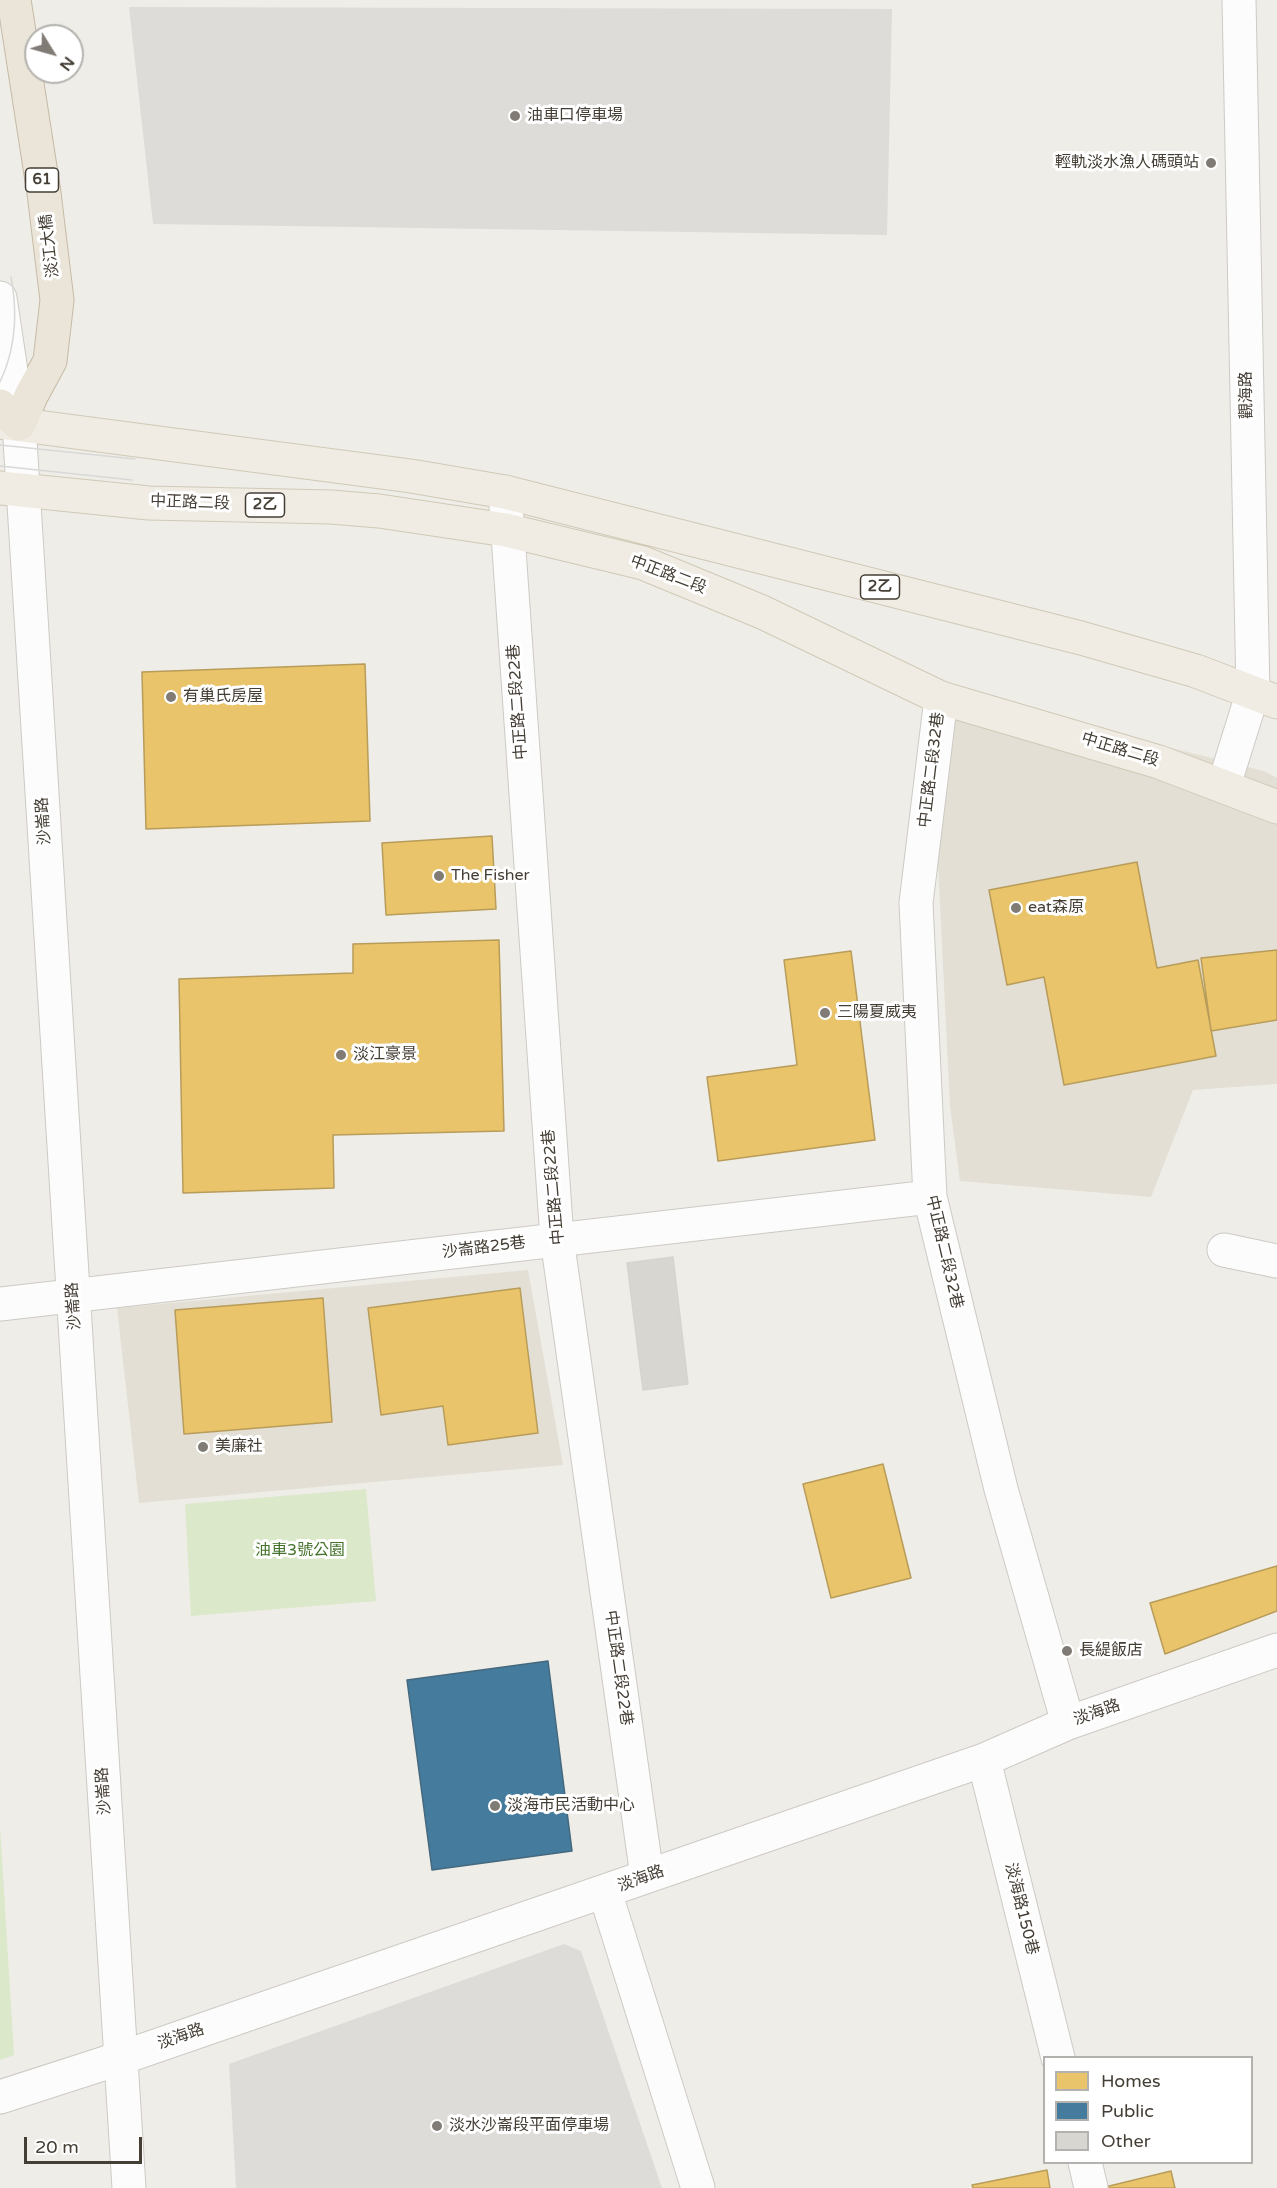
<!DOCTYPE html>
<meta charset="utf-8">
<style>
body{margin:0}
#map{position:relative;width:1277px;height:2188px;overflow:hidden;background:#efede8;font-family:"Varela Round",sans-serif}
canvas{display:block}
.legend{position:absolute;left:1043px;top:2056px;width:210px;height:108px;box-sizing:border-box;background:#fff;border:2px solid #b4b2ae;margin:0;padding:8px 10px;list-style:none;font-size:18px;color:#443e35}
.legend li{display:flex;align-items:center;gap:12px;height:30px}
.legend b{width:30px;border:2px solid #b4b2ae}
.north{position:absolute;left:24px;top:24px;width:60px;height:60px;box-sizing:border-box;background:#fff;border:2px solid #b4b2ae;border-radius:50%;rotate:127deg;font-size:16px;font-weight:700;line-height:24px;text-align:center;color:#443e35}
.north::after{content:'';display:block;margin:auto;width:21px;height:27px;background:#807b74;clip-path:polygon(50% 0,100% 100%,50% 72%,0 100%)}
.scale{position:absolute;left:24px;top:2137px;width:118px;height:27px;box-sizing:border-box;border:3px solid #443e35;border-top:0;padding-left:8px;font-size:18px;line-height:21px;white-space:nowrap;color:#443e35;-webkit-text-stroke:4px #fff;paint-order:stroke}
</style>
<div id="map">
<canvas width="1277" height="2188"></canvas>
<ul class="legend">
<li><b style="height:16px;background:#e9c46a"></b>Homes</li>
<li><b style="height:16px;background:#457b9d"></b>Public</li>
<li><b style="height:16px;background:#d8d6d1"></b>Other</li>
</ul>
<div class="north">N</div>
<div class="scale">20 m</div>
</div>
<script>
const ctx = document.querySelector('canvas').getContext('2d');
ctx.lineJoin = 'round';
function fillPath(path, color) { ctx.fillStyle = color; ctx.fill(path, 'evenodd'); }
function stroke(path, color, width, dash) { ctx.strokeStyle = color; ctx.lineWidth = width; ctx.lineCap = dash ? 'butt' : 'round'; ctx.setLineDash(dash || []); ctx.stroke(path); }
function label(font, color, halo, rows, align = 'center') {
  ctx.font = font + ' "Varela Round","Noto Sans TC",sans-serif'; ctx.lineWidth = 6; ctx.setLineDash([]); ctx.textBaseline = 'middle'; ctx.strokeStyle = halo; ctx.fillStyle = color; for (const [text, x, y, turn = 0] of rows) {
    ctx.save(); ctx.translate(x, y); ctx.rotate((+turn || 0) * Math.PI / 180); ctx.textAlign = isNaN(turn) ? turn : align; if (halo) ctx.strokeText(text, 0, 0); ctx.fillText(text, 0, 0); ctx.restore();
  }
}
const residential = new Path2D(`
 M 961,696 L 1264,771 L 1277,778 L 1277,1084 L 1193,1090 L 1151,1197 L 960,1181 L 950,1106 L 935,804 Z
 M 528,1270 L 563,1465 L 139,1503 L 117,1308 Z`);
const green = new Path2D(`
 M 366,1489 L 376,1601 L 191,1616 L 185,1504 Z
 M 0,1826 L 14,2055 L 0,2060 Z`);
const parking = new Path2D(`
 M 129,7 L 892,9 L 887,235 L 153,224 Z
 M 564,1944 L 581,1951 L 662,2188 L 236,2188 L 229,2064 Z`);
const homes = new Path2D(`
 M 365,664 L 370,821 L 146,829 L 142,672 Z
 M 492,836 L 496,909 L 386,915 L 382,843 Z
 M 1137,862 L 1157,968 L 1198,960 L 1216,1056 L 1064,1085 L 1044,977 L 1007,985 L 989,890 Z
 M 499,940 L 504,1131 L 333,1135 L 334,1188 L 183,1193 L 179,979 L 353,973 L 353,944 Z
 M 1277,950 L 1277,1020 L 1211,1031 L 1201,958 Z
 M 851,951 L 875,1140 L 718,1161 L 707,1077 L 797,1065 L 784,960 Z
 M 520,1288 L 538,1433 L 448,1445 L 443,1406 L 381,1415 L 368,1308 Z
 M 323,1298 L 332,1422 L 184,1434 L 175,1310 Z
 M 883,1464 L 911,1578 L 831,1598 L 803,1484 Z
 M 1277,1566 L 1277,1611 L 1165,1654 L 1150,1603 Z
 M 1047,2170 L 1050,2188 L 973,2188 L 972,2185 Z
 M 1171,2171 L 1175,2188 L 1101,2188 Z`);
const public = new Path2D(`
 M 548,1661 L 572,1851 L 432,1870 L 407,1680 Z`);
const building = new Path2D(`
 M 673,1257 L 688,1384 L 643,1390 L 627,1263 Z`);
const minor = new Path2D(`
 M 0,298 L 19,424 L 129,2188
 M 505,492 L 557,1239 L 647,1876
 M 941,698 L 916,903 L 930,1197 L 1001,1489 L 1068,1723
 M 1224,785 L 1253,692 L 1239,0
 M 1224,1250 L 1277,1261
 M 0,1304 L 930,1197
 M 984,1760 L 1058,2058
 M 605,1892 L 698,2188
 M 0,2097 L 121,2058 L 984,1760 L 1068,1723 L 1277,1650
 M 1085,2162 L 1091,2188`);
const major = new Path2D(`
 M 0,422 L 411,476 L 505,492 L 1081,638 L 1196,671 L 1277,702
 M 0,488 L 149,503 L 331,507 L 379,511 L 506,530 L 643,563 L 762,612 L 941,698 L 1159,762 L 1277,807`);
const highway = new Path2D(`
 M 0,406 L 19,424 L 31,396 L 50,361 L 57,300 L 44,193 L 14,0`);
const tram = new Path2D(`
 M 0,382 C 16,348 18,314 11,277
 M 0,445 L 135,459
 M 0,466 L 132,480`);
const markers = [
 [515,116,6,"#807b74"],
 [1211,163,6,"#807b74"],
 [171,697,6,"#807b74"],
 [439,876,6,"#807b74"],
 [1016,908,6,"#807b74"],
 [825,1013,6,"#807b74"],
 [341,1055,6,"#807b74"],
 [203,1447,6,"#807b74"],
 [1067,1651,6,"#807b74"],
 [495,1806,6,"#807b74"],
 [437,2126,6,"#807b74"]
];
const shields = [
 [42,180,33],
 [265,505,39],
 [880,587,39]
];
const shieldNames = [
 ["61",42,180],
 ["2乙",265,505],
 ["2乙",880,587]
];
const poiNames = [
 ["油車口停車場",527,116],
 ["輕軌淡水漁人碼頭站",1199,163,"right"],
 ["有巢氏房屋",183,697],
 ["The Fisher",451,876],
 ["eat森原",1028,908],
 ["三陽夏威夷",837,1013],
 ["淡江豪景",353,1055],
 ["美廉社",215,1447],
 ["長緹飯店",1079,1651],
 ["淡海市民活動中心",507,1806],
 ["淡水沙崙段平面停車場",449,2126]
];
const streetNames = [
 ["淡江大橋",50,246,-97],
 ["觀海路",1247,395,-91],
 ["中正路二段",190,503,2],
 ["中正路二段",668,575,21],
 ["中正路二段22巷",518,702,-94],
 ["中正路二段",1120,750,17],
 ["中正路二段32巷",932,770,-83],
 ["沙崙路",44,821,-94],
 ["中正路二段22巷",554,1187,-95],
 ["沙崙路25巷",484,1248,-7],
 ["中正路二段32巷",944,1252,77],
 ["沙崙路",74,1306,-94],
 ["中正路二段22巷",618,1668,82],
 ["淡海路",1097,1713,-19],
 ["沙崙路",104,1791,-94],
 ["淡海路",641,1879,-20],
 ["淡海路150巷",1021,1909,76],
 ["淡海路",181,2037,-19]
];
const parkNames = [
 ["油車3號公園",300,1551]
];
fillPath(residential, '#e3dfd5');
fillPath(green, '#dbe8c9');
fillPath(parking, '#dedcd8');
fillPath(homes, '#e9c46a');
stroke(homes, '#b89c5a', 1.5);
fillPath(public, '#457b9d');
stroke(public, '#45697e', 1.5);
fillPath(building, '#d8d6d1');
stroke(building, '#d7d4ce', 1.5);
stroke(minor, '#cdcac5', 35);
stroke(major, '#d0c9b6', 35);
stroke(highway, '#c5baa4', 35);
stroke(minor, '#fdfcfc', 33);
stroke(major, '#f0ece3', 33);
stroke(highway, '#ebe5d9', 33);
stroke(tram, '#d8d8d7', 1.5);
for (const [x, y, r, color] of markers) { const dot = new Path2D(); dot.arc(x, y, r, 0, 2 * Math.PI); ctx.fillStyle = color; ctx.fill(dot); stroke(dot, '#fff', 2); }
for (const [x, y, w] of shields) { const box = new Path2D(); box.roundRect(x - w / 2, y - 12, w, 24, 4.5); ctx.fillStyle = '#fff'; ctx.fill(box); stroke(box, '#443e35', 1.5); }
label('bold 15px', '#443e35', null, shieldNames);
label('16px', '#443e35', '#fff', poiNames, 'left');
label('16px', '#443e35', '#fff', streetNames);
label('16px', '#44722b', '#fff', parkNames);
</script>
